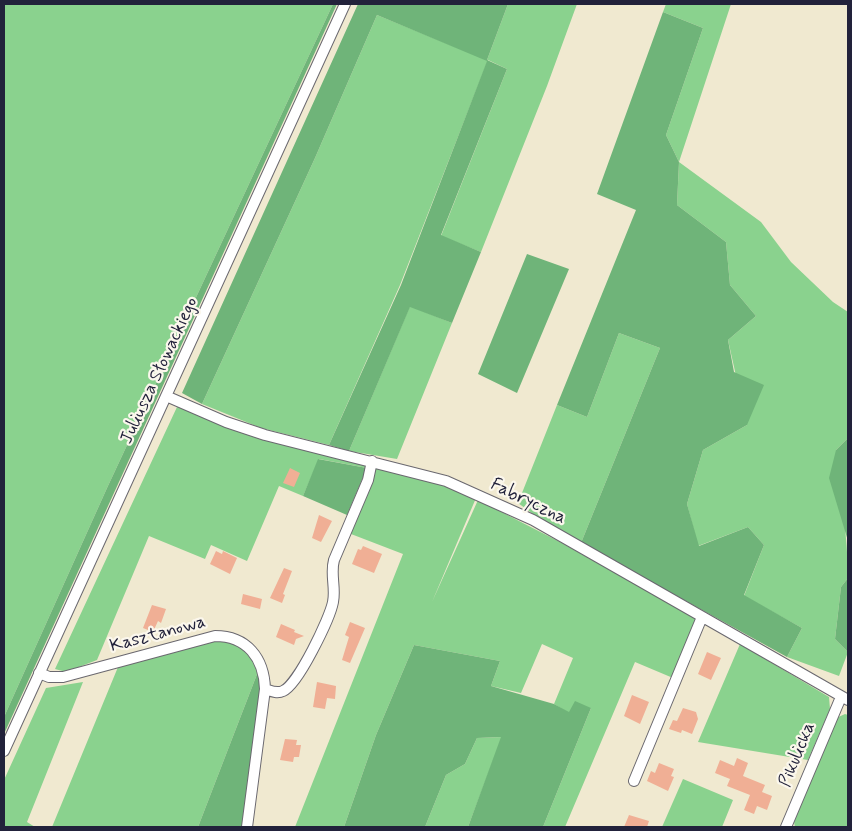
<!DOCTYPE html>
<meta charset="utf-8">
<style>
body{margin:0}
#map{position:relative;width:852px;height:831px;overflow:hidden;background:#f0e9d0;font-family:Mynerve,sans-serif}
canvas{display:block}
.frame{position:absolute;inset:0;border:5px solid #22223b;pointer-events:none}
</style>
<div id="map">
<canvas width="852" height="831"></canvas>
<div class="frame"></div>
</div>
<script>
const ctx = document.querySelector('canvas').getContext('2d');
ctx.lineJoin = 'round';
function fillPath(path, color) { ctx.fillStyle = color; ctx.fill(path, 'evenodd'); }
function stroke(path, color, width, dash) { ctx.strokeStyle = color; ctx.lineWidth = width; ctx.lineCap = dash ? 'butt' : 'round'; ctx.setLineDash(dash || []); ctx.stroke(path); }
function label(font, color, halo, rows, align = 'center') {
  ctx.font = font + ' Mynerve,sans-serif'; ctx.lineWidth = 4.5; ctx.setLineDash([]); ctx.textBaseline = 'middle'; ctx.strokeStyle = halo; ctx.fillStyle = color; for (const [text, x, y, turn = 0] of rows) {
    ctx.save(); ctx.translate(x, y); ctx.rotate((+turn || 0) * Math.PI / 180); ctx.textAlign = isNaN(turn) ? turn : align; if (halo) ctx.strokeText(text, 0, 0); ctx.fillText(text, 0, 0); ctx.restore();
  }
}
const green = new Path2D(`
 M 4,4 L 333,4 L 107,488 L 4,717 Z
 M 508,4 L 577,4 L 547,86 L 481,252 L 441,236 L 507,69 L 488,60 L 400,285 L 329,445 L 261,428 L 202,404 L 315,158 L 377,15 L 487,60 Z
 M 666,4 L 731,4 L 679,162 L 761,222 L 791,262 L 833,302 L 848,312 L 848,438 L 836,450 C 840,493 848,535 848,578 L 841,587 L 835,639 L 848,652 L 839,676 L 787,657 L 802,628 L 744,596 L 764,545 L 748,527 L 698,546 L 687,504 L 703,450 L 747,425 L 728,340 L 756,316 L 730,285 L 726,242 L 677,205 L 679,162 L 666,135 L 703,28 L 663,12 Z
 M 410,306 L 452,323 L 397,459 L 349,451 Z
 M 619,333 L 660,348 L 581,543 L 544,522 L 518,503 L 557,405 L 587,417 Z
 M 177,407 L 364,463 L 367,468 L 319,459 L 303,496 L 279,486 L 247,561 L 211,545 L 205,559 L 149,536 L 97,660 L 66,672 L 55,669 Z
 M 378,466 L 436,481 L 476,498 L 432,602 L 478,500 L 560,542 L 697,619 L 673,678 L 635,662 L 565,827 L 543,827 L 591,708 L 569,713 L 554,704 L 573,658 L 542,644 L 521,693 L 491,686 L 500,661 L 414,645 L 376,735 L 344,827 L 295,827 L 403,554 L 351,534 L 375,469 Z
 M 213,641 C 239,641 245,647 259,669 L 198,827 L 52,827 L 118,667 Z
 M 740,644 L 829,697 L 830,709 L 808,760 L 698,742 Z
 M 83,682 L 27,822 L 35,827 L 4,827 L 4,780 L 46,688 Z
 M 845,714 L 848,715 L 848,827 L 795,827 L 794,822 L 834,719 Z
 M 502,737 L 468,827 L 425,827 L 446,775 L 465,764 L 477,738 Z
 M 683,779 L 733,800 L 722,827 L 662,827 Z`);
const forest = new Path2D(`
 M 333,4 L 337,4 L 4,734 L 4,717 L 107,488 Z
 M 358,4 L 508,4 L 487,60 L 507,69 L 441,235 L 481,252 L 452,323 L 410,307 L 349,451 L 329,445 L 401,285 L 487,61 L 377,15 L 315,158 L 202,404 L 182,393 Z
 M 663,12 L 703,28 L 666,135 L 679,162 L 677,205 L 726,242 L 730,285 L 756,316 L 728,340 L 734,372 L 764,385 L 747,425 L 703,450 L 687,504 L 699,546 L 748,527 L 764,545 L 744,595 L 802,628 L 787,657 L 581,543 L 660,348 L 619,333 L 587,417 L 557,405 L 636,210 L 597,194 Z
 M 527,254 L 569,269 L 517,393 L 478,374 Z
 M 848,438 L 848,541 L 829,478 L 836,450 Z
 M 318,459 L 367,468 L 347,515 L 303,496 Z
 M 848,578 L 848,652 L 835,639 L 841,587 Z
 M 414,645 L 500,661 L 491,686 L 554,704 L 569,712 L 575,701 L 591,708 L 543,827 L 468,827 L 501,737 L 477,738 L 465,764 L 446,775 L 425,827 L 344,827 L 376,735 Z
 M 259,669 L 262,683 L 242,827 L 198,827 Z`);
const building = new Path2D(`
 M 290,468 L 300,473 L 294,487 L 283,483 Z
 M 319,515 L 332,521 L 321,542 L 312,538 Z
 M 363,546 L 382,554 L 374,573 L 352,564 L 358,549 L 361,550 Z
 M 216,551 L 222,554 L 223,551 L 237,558 L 230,574 L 210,564 Z
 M 284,568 L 292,571 L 283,594 L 285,595 L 282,603 L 270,598 Z
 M 243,594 L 262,599 L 260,609 L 241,604 Z
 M 152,605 L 166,609 L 161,623 L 158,621 L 153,632 L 143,628 Z
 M 350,622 L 365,628 L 350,663 L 342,660 L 349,637 L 345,635 Z
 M 281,624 L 295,630 L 294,632 L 304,636 L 296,639 L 294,645 L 276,637 Z
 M 707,652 L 721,658 L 711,680 L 698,674 Z
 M 317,682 L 336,686 L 335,699 L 327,698 L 325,709 L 313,707 Z
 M 632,695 L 649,702 L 640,724 L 624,716 Z
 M 683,708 L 696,712 L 698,719 L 692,734 L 682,730 L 681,733 L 669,729 L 673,720 L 677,721 Z
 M 285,739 L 297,740 L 296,745 L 301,745 L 299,757 L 294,757 L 293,762 L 280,760 Z
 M 737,758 L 748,763 L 743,776 L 765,785 L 762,792 L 772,796 L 767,810 L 757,806 L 754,814 L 744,810 L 750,795 L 727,786 L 730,779 L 715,773 L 720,760 L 734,766 Z
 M 659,763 L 674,769 L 671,776 L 674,777 L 668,791 L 647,781 L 651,771 L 655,773 Z
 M 629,815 L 649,821 L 647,827 L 624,827 Z`);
const minor = new Path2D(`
 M 166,396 L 226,422 L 265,435 L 446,481 L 533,520 L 848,700
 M 39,673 L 49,677 L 63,677 L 215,636 C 247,636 264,658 265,689 L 247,827
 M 265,689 C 271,691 277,694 283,691 C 298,685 330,618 333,602 C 336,588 330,574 334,560 L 368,480 L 372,461
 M 4,751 L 345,4
 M 634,781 L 702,617
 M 786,827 L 841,697`);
const streetNames = [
 ["Juliusza Słowackiego",160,371,-65],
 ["Fabryczna",528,502,26],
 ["Kasztanowa",158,635,-15],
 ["Pikulicka",798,755,-68]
];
fillPath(green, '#8ad28e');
fillPath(forest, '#6fb479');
fillPath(building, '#f0af95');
stroke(minor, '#6a686f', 12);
stroke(minor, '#fff', 10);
label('18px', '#22223b', '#fbf7ec', streetNames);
</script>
